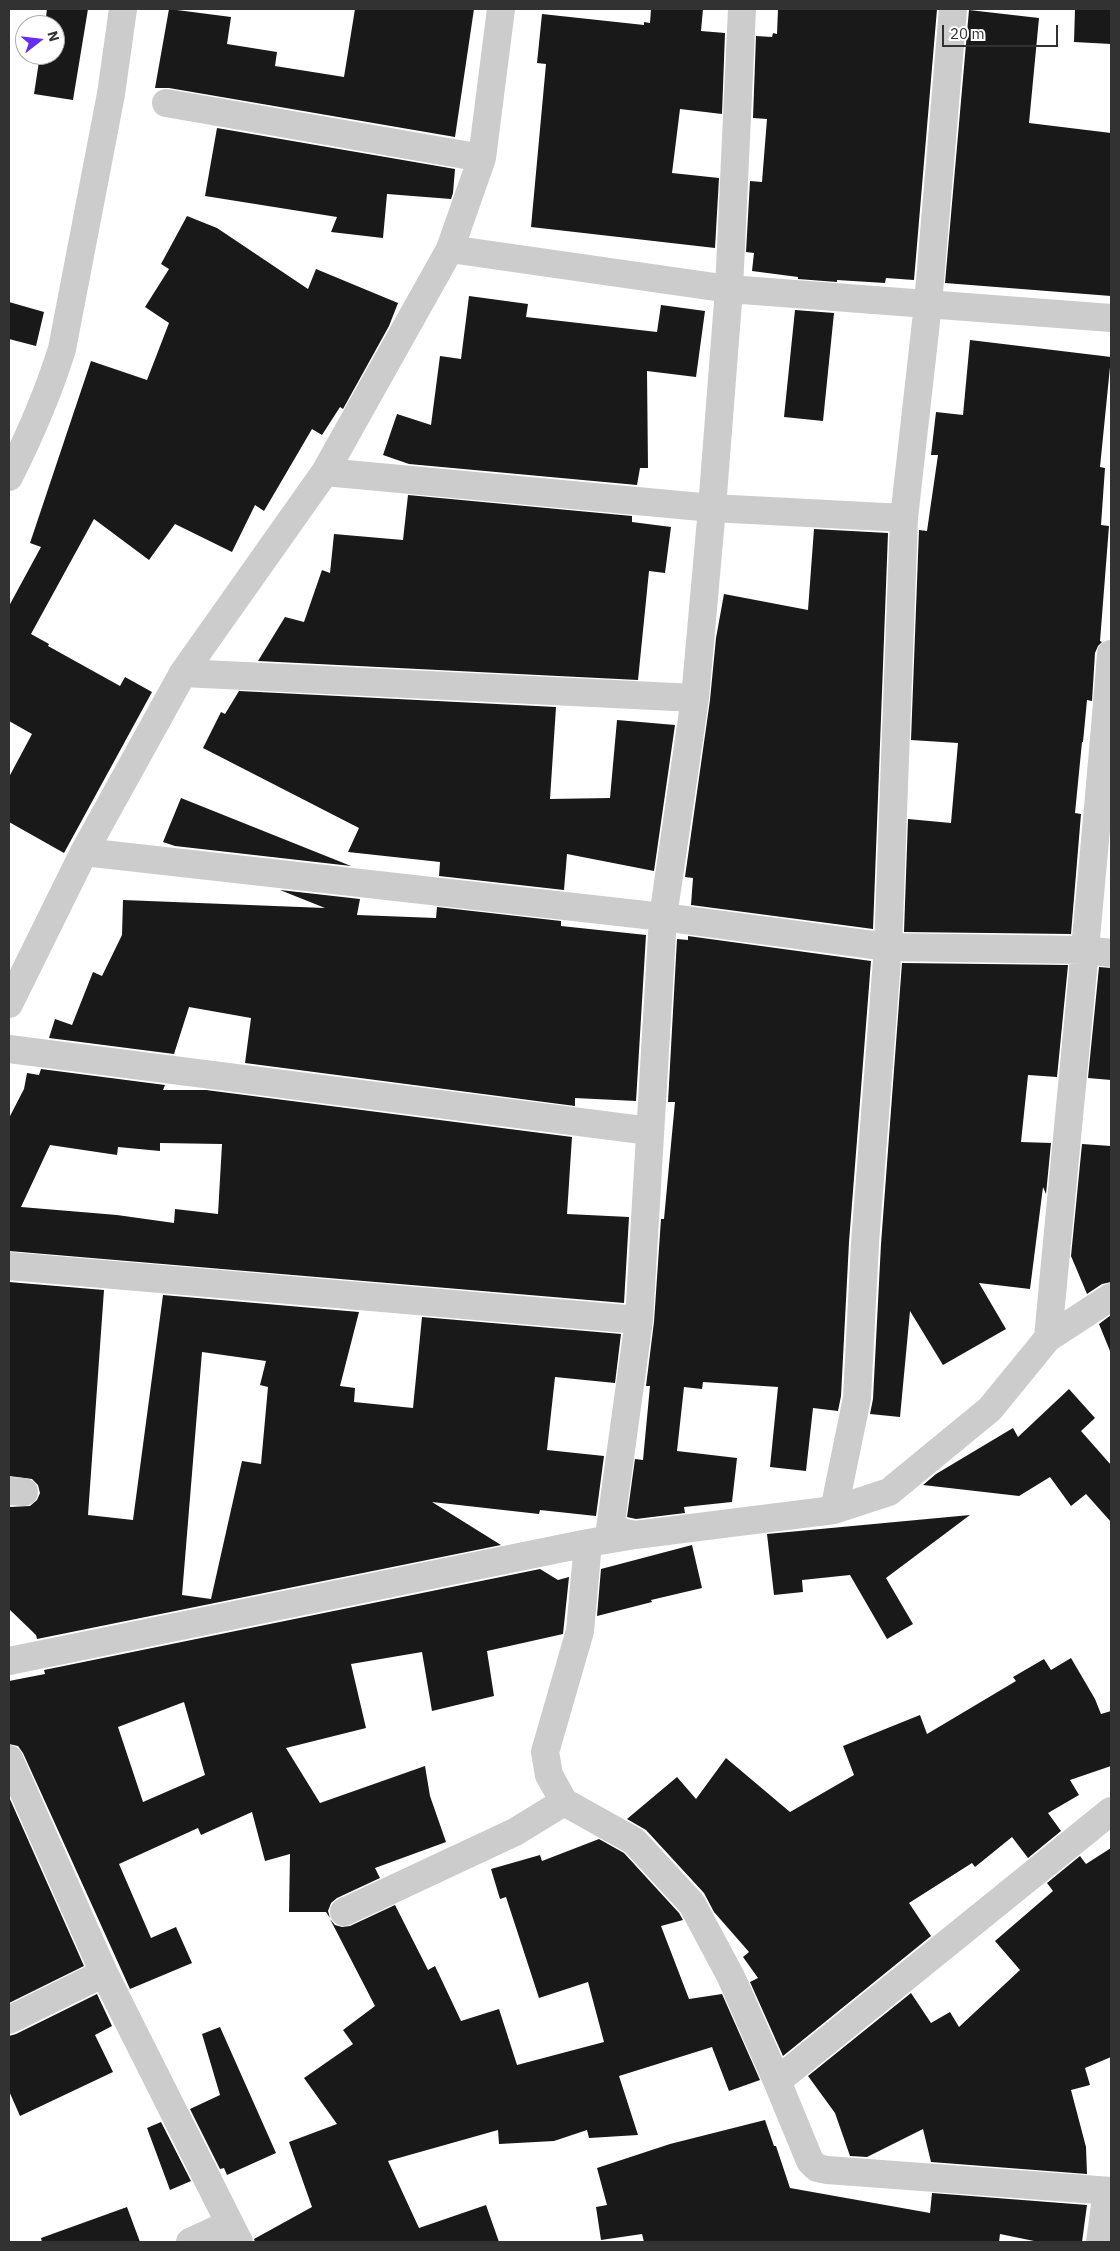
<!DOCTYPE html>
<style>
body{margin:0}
#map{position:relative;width:1120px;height:2251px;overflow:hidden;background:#fff;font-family:"IBM Plex Sans",sans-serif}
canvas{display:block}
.frame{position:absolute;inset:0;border:10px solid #323232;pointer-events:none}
.north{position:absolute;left:15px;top:15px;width:50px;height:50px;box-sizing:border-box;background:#fff;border:1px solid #adadad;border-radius:50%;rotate:74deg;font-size:14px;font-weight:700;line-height:20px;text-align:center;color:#323232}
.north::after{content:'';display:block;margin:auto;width:18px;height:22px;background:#662eef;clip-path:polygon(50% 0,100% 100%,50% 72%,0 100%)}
.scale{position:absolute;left:942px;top:25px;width:116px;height:22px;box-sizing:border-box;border:2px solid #323232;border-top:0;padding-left:6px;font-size:15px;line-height:18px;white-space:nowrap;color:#323232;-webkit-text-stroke:4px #fff;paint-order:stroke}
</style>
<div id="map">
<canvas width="1120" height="2251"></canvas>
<div class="frame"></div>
<div class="north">N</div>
<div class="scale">20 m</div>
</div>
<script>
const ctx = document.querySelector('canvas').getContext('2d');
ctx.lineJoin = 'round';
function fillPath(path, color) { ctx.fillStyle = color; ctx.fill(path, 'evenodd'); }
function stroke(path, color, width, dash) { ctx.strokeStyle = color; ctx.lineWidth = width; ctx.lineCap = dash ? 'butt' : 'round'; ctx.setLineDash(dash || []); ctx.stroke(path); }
const building = new Path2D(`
 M 47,9 L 88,9 L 73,100 L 34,94 L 40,55 L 55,55 L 55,25 L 45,25 Z
 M 169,9 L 231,17 L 227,44 L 277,52 L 275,66 L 344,77 L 355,9 L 474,9 L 455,137 L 169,88 L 155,88 Z
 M 651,9 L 703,9 L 701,31 L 725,33 L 722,114 L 680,109 L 672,173 L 719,178 L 715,248 L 531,227 L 546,64 L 537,63 L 542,14 L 644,25 L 644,22 L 650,23 Z
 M 778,9 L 937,9 L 914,280 L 886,278 L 885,283 L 837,280 L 837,282 L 798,279 L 798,277 L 752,271 L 754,253 L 746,252 L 750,181 L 762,182 L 767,119 L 753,118 L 756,36 L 772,37 L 773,33 L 777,34 Z
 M 1075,9 L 1111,9 L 1111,44 L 1074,42 Z
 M 969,10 L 1039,18 L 1029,123 L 1111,133 L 1111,296 L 945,283 Z
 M 217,128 L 455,169 L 453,193 L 451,199 L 387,194 L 383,238 L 331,232 L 337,217 L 205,196 Z
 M 187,216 L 217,228 L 308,289 L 316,269 L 398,303 L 389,326 L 343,409 L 340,407 L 322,435 L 312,429 L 264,511 L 255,505 L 232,552 L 175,524 L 149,560 L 94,519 L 31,634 L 49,644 L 48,646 L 120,686 L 125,677 L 152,692 L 64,853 L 9,822 L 9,777 L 32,734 L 9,721 L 9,606 L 41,547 L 30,543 L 91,361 L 147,380 L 169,323 L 145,307 L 169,269 L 161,264 Z
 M 469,296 L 528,304 L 526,317 L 657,332 L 661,305 L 705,311 L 696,377 L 647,371 L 648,468 L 640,468 L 637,485 L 409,464 L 383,455 L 397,414 L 431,425 L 440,356 L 461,359 Z
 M 9,302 L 44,312 L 36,346 L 9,339 Z
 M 795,310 L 834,313 L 823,421 L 784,417 Z
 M 970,340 L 1111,357 L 1100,467 L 1105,468 L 1101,525 L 1109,526 L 1100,641 L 1102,642 L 1098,646 L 1095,653 L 1092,701 L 1087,700 L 1083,742 L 1082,742 L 1075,813 L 1081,814 L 1071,934 L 904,932 L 908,819 L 951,823 L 958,743 L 911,740 L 919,530 L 927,531 L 938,455 L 931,455 L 936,412 L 963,415 Z
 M 408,495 L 632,516 L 632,522 L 671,527 L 665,573 L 649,571 L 638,680 L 258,661 L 285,617 L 304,622 L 322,570 L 330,573 L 334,534 L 403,540 Z
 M 814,529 L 888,533 L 873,929 L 691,905 L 693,878 L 685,877 L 710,700 L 716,638 L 724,594 L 808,610 Z
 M 239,691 L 556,707 L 550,799 L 610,798 L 617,720 L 675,725 L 654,871 L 567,854 L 564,890 L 439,876 L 440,862 L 348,852 L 359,828 L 203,748 L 221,712 L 225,714 Z
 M 181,798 L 351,866 L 175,846 L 163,842 Z
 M 280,890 L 360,899 L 357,915 L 436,918 L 437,907 L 561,921 L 561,926 L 646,935 L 636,1101 L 575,1098 L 575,1106 L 245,1063 L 251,1018 L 189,1007 L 174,1054 L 49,1038 L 55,1019 L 72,1025 L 93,972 L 102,976 L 122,935 L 123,900 L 325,908 Z
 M 688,936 L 871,961 L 849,1242 L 841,1396 L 838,1411 L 813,1408 L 806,1471 L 770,1467 L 778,1387 L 703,1382 L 702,1389 L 684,1387 L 677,1451 L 737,1458 L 732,1502 L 684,1507 L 685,1513 L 636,1519 L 627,1517 L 635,1459 L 643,1460 L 650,1386 L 646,1386 L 654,1322 L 661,1219 L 664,1219 L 675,1102 L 668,1102 L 677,939 L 688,940 Z
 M 902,963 L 1068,965 L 1057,1077 L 1028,1075 L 1021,1142 L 1051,1143 L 1046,1194 L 1043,1187 L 1030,1289 L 979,1283 L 1006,1329 L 943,1365 L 910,1311 L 900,1417 L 870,1414 L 873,1399 L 881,1244 Z
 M 1099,967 L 1111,968 L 1111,1080 L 1088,1078 Z
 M 41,1069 L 165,1085 L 163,1090 L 206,1090 L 572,1137 L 567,1214 L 629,1217 L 624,1303 L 9,1251 L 9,1118 L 24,1089 L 27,1073 L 39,1075 ZM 160,1143 L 222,1144 L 218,1214 L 175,1209 L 174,1223 L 117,1215 L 21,1207 L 50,1145 L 117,1155 L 118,1147 L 160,1151 Z
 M 1082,1144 L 1111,1146 L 1111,1282 L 1102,1284 L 1087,1294 L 1071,1256 Z
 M 9,1282 L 104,1290 L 88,1515 L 133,1520 L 163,1295 L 359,1312 L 340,1386 L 355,1388 L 354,1402 L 413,1408 L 422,1317 L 621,1334 L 615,1383 L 555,1377 L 547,1450 L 604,1456 L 596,1516 L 540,1510 L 539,1514 L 432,1502 L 501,1545 L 37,1639 L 36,1635 L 9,1609 L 9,1507 L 30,1506 L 37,1500 L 40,1493 L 38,1485 L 32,1479 L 9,1476 ZM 202,1352 L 266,1361 L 260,1385 L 268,1387 L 261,1464 L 242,1461 L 211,1599 L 182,1595 Z
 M 1111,1315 L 1111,1351 L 1110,1351 L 1099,1324 Z
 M 1069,1389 L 1095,1418 L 1081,1431 L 1111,1465 L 1111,1522 L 1086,1494 L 1071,1506 L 1050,1477 L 1019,1496 L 923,1485 L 936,1474 L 1013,1428 L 1018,1437 Z
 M 970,1515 L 886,1578 L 913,1624 L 887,1639 L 850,1575 L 802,1580 L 803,1592 L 774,1595 L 767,1534 Z
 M 692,1545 L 702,1588 L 651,1600 L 652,1602 L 597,1616 L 601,1569 Z
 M 540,1569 L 558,1580 L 569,1577 L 563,1634 L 487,1651 L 494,1696 L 432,1711 L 422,1652 L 351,1664 L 366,1728 L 286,1748 L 320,1803 L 425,1766 L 430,1796 L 446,1842 L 375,1868 L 380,1878 L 337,1898 L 331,1903 L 328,1911 L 330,1918 L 326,1912 L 289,1912 L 290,1854 L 265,1861 L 252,1812 L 201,1835 L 198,1828 L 119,1864 L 151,1938 L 176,1927 L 192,1963 L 130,1989 L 23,1753 L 18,1746 L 9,1744 L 9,1681 L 45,1674 L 44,1670 ZM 184,1702 L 205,1775 L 143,1802 L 118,1727 Z
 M 1071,1658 L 1095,1699 L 1101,1714 L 1111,1711 L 1111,1766 L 1070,1780 L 1079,1795 L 1048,1813 L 1061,1831 L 1028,1858 L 1012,1837 L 975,1867 L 972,1863 L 909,1903 L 931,1936 L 783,2056 L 750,1982 L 758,1978 L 743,1957 L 749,1952 L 714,1912 L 704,1893 L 646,1830 L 627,1819 L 677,1777 L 696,1799 L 726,1758 L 790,1812 L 854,1775 L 843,1746 L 920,1715 L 927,1734 L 1016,1681 L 1013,1677 L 1044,1659 L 1051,1670 Z
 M 9,1797 L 84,1966 L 9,2003 Z
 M 599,1839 L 624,1853 L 679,1913 L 683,1920 L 661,1926 L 689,1999 L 722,1994 L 760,2080 L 729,2091 L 712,2047 L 619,2076 L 638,2135 L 589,2138 L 587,2130 L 554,2141 L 499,2144 L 498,2130 L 388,2161 L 419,2228 L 486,2205 L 499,2242 L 255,2242 L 254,2239 L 312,2207 L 289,2142 L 337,2124 L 304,2078 L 353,2044 L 343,2030 L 375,2006 L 330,1919 L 335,1925 L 342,1927 L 350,1926 L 395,1905 L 428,1970 L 435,1966 L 461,2021 L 499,2009 L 517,2065 L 604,2042 L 588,1982 L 539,1998 L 506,1897 L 500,1899 L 491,1869 L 540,1855 L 542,1861 Z
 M 1111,1848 L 1111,2057 L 1085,2068 L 1090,2085 L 1071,2090 L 1086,2147 L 1087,2174 L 931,2162 L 923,2129 L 867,2157 L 850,2156 L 835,2113 L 808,2076 L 911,1993 L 931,2023 L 950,2012 L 959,2027 L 1020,1970 L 995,1941 L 1053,1891 L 1047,1883 L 1080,1856 L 1086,1864 Z
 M 97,1994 L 112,2026 L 95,2035 L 113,2072 L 20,2116 L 9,2091 L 9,2036 L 16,2034 Z
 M 220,2027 L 276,2153 L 227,2175 L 224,2168 L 220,2169 L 190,2109 L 220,2095 L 202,2034 Z
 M 765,2120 L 774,2146 L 776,2146 L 790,2188 L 930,2213 L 932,2193 L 1087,2205 L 1082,2242 L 1039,2242 L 1000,2234 L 999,2242 L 644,2242 L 642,2234 L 601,2240 L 596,2207 L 607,2205 L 597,2168 L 670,2144 Z
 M 161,2122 L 191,2181 L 170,2190 L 147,2128 Z
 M 127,2207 L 140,2242 L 42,2242 L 41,2238 Z`);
const minor = new Path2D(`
 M 166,103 L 482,158
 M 450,249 L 729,289 L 1111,318
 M 325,472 L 712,508 L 904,518
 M 9,477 C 30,435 48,394 62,349 L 111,94 L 123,9
 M 183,673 L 695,698
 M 84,852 L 663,917 L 888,947 L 1084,950 L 1111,953
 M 9,1004 L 84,852 L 183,673 L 325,472 L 450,249 L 482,158 L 501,9
 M 9,1049 L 650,1131
 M 9,1266 L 639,1320
 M 1048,1338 C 1069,1110 1093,882 1111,654
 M 9,1491 L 24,1492
 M 834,1510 L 857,1398 L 865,1243 L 888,947 L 904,518 L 928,304 L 953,9
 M 635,1535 L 610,1529 L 639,1320 L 663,917 L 695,698 L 712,508 L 729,289 L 742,9
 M 588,1543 L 580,1631 L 545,1752 L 549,1775 L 564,1802 L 634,1841 L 692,1904 L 731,1977 L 777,2081 L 810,2161 L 817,2168 L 827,2170 L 1111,2191
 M 9,1661 L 588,1543 L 635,1535 L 834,1510 L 889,1492 L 990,1409 L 1048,1338 L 1111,1297
 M 9,1759 L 104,1973 L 239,2242
 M 344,1912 L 515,1832 L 564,1802
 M 9,2020 L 104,1973
 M 777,2081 L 1111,1811
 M 190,2242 L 229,2224
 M 1100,2242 L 1107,2191`);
fillPath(building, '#191919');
stroke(minor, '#ccc', 28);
</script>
